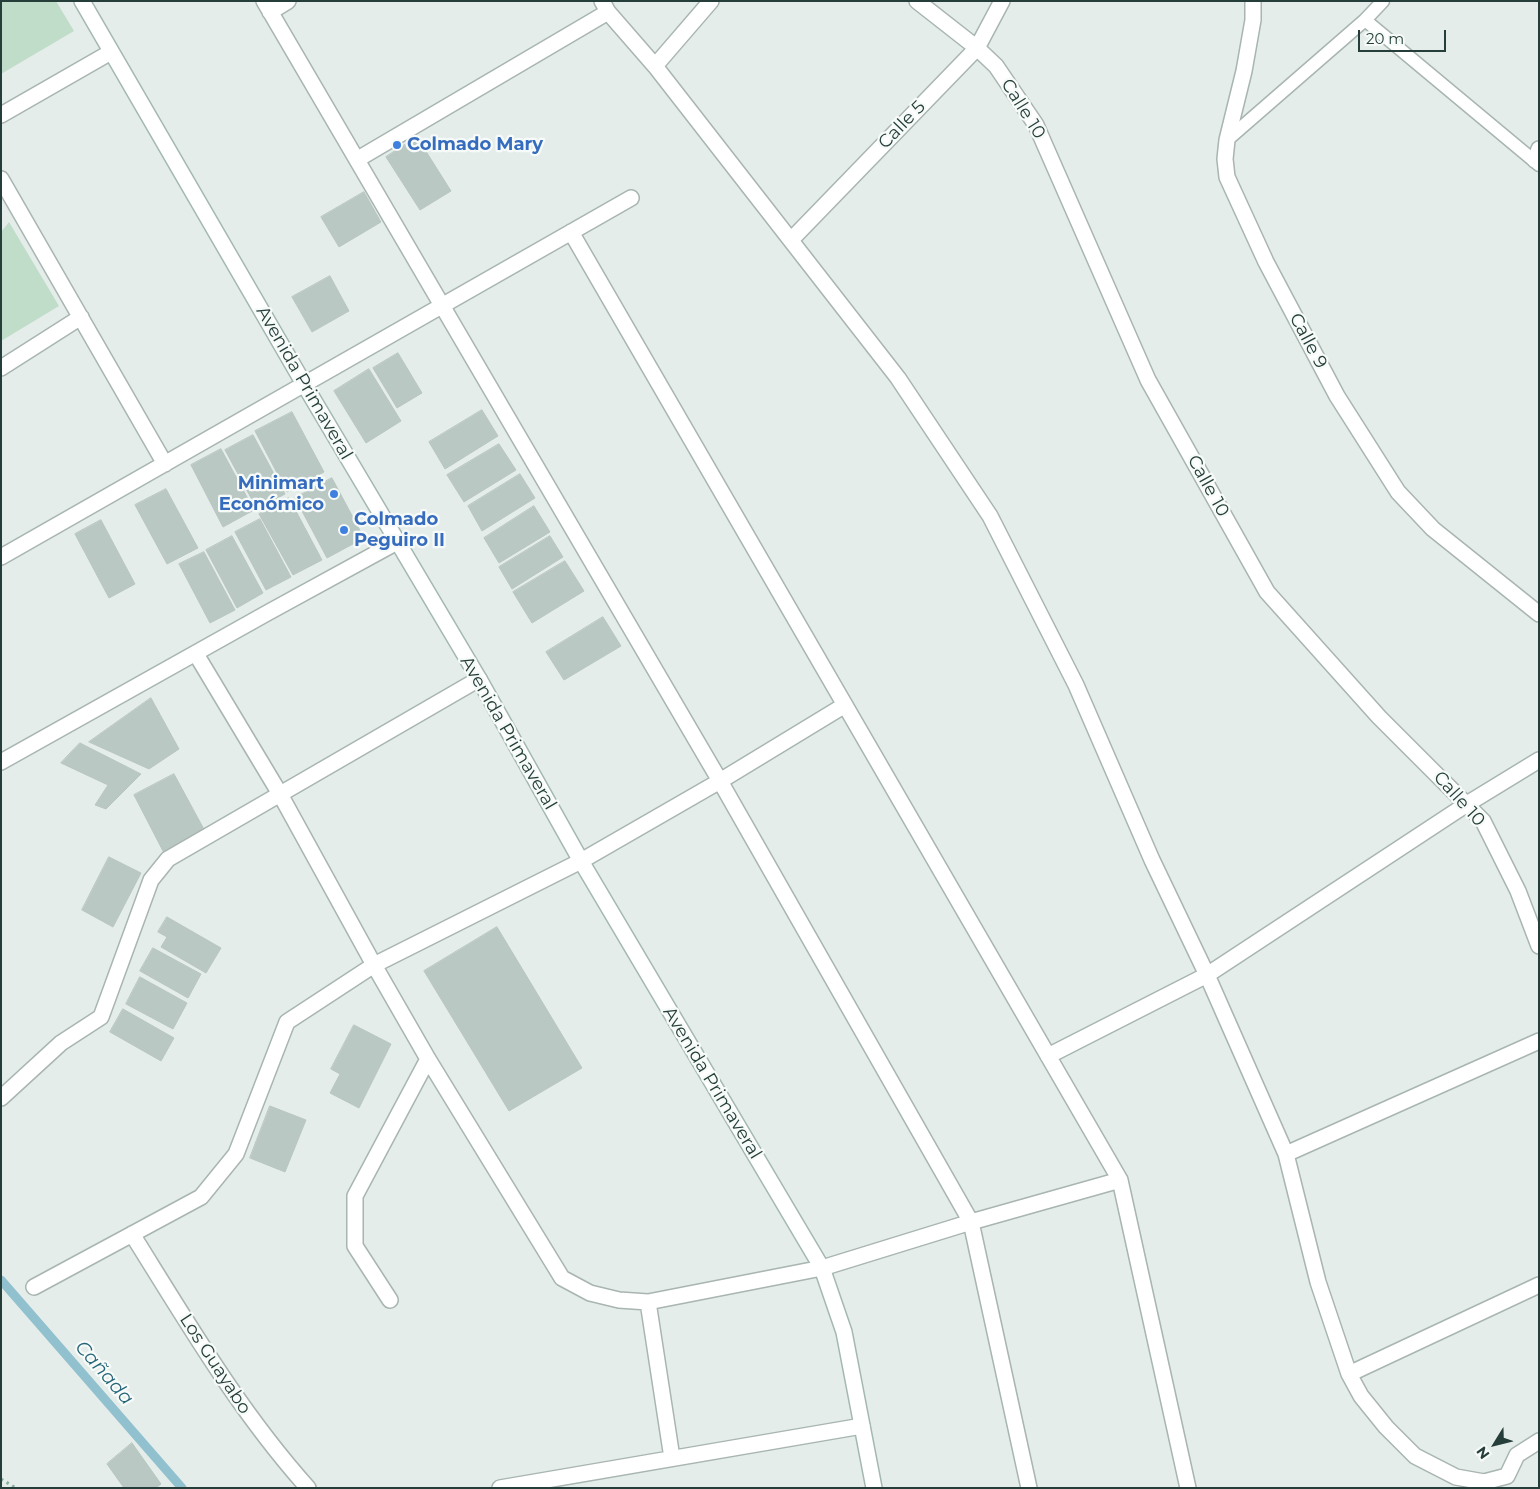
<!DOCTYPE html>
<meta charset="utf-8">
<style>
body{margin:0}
#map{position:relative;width:1540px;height:1489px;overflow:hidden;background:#e5edea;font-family:Montserrat,sans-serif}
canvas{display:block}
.frame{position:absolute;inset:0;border:2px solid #253e39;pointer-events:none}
.north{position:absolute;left:1470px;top:1419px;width:50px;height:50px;-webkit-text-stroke:4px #f6faf8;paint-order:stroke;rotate:234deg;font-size:14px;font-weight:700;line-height:20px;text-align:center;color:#253e39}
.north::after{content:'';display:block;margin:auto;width:18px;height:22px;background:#253e39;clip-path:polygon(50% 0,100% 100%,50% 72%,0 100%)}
.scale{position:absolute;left:1358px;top:30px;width:88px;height:22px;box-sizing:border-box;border:2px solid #253e39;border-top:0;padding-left:6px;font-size:15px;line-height:18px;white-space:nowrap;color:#253e39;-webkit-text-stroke:4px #f6faf8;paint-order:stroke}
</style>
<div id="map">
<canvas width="1540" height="1489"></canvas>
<div class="frame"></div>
<div class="north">N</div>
<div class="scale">20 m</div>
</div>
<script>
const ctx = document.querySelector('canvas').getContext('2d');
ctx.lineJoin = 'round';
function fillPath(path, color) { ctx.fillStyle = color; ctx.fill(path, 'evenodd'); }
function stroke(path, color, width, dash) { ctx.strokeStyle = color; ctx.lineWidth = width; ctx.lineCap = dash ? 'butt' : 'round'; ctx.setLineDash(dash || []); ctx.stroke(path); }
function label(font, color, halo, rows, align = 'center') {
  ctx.font = font + ' Montserrat,sans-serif'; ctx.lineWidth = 4.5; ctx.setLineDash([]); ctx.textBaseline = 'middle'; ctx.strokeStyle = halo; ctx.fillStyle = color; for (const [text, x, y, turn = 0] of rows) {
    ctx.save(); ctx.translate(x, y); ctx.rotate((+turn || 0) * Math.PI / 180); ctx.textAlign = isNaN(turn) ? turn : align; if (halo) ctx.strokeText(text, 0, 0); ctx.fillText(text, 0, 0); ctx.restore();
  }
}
const green = new Path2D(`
 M 1,1 L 56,1 L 74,31 L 1,74 Z
 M 9,222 L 59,306 L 1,341 L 1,232 Z`);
const stream = new Path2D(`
 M 1,1280 L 182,1488`);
const building = new Path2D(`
 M 417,137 L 451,191 L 420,210 L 386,157 Z
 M 364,192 L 381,222 L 339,247 L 321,217 Z
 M 330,276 L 349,311 L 312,332 L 292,297 Z
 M 398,353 L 422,393 L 397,408 L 373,368 Z
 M 369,369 L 401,421 L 366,443 L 334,391 Z
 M 482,410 L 498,436 L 445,469 L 429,442 Z
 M 292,412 L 324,472 L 287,492 L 255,431 Z
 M 253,435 L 285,494 L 257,509 L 225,450 Z
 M 499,444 L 516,470 L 464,502 L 447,475 Z
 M 221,449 L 254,510 L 223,527 L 191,465 Z
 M 520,474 L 535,498 L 482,531 L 468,506 Z
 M 332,478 L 364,538 L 327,558 L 295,498 Z
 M 166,489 L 198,548 L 167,564 L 135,505 Z
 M 289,498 L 322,560 L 293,575 L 259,514 Z
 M 534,506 L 550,532 L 499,563 L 484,538 Z
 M 260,519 L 291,577 L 266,590 L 235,532 Z
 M 101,520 L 135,584 L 109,598 L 75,534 Z
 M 232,536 L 263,593 L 237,608 L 206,550 Z
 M 550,536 L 563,557 L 512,589 L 499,567 Z
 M 204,552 L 235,610 L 210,623 L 179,564 Z
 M 565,561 L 584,591 L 532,623 L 513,592 Z
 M 603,617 L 621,646 L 564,680 L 546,652 Z
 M 151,698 L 179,749 L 149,769 L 89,742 Z
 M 80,743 L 141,774 L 106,809 L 95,805 L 108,785 L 61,763 Z
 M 174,774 L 206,833 L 165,855 L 134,795 Z
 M 109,857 L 141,873 L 113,927 L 82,910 Z
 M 167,917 L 221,948 L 206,973 L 161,947 L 167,937 L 158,932 Z
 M 497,927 L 582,1068 L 509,1111 L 424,971 Z
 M 153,948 L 201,974 L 188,998 L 140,971 Z
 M 140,977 L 187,1003 L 173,1029 L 126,1004 Z
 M 123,1009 L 174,1038 L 161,1061 L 110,1032 Z
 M 354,1025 L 391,1044 L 359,1108 L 330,1093 L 340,1074 L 331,1069 Z
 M 270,1106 L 306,1120 L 285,1172 L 250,1158 Z
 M 132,1443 L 161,1484 L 156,1488 L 124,1488 L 107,1464 Z`);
const path = new Path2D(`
 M 1,1479 L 16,1488`);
const lane = new Path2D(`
 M 1365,20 L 1383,1
 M 1227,140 L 1365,20 L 1539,165`);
const street = new Path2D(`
 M 264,1 L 720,781 L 971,1222 L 1029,1488
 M 602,1 L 608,12 L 655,66 L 898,378 L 990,516 L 1076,685 L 1152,860 L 1207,975 L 1286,1154 L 1318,1282 L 1349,1374 L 1361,1396 L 1386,1427 L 1415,1456 L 1456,1477 L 1484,1482 L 1507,1476 L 1517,1455 L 1539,1441
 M 917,1 L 977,48 L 996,66 L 1036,125 L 1148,380 L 1267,592 L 1379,717 L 1483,821 L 1518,891 L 1539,946
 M 1253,1 L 1253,20 L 1244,71 L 1227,140 L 1225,159 L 1227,177 L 1266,262 L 1337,396 L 1398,492 L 1433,529 L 1539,614
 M 270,12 L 288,1
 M 655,66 L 711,1
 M 1,115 L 111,52
 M 358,159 L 608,12
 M 1535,160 L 1539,149
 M 1,179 L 165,464
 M 571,232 L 1120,1180 L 1188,1488
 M 791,240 L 977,48 L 1002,1
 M 1,368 L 81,317
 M 1,557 L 631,198
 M 196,654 L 280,794 L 374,965 L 428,1059 L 562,1278 L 590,1293 L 619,1300 L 648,1302 L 822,1268 L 971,1222 L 1120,1180
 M 1,762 L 269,612 L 397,542
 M 1048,1056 L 1207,975 L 1467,804 L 1539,760
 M 1,1098 L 61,1043 L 101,1017 L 151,880 L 168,859 L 479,679
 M 1286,1154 L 1539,1041
 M 132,1234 C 187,1322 239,1411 308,1488
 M 34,1287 L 201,1197 L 236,1154 L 287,1022 L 374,965 L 581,861 L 720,781 L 845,705
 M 390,1300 L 355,1246 L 355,1196 L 428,1059
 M 648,1302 L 672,1458
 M 1349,1374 L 1539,1285
 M 500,1488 L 862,1426`);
const secondary = new Path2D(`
 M 82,1 L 304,384 L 479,679 L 581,861 L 822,1268 L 844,1332 L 874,1488`);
const markers = [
 [397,145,5,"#3f7fe0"],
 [334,494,5,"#3f7fe0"],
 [344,530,5,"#3f7fe0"]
];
const streetNames = [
 ["Calle 10",1023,109,58],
 ["Calle 5",902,125,-46],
 ["Calle 9",1308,341,62],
 ["Avenida Primaveral",304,383,60],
 ["Calle 10",1208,486,61],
 ["Avenida Primaveral",508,733,60],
 ["Calle 10",1459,799,48],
 ["Avenida Primaveral",712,1083,59],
 ["Los Guayabo",215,1364,57]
];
const shopNames = [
 ["Colmado Mary",407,145],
 ["Minimart",324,484,"right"],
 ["Económico",324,505,"right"],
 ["Colmado",354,520],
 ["Peguiro II",354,541]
];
const waterNames = [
 ["Cañada",104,1373,49]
];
fillPath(green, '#c0ddc9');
stroke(stream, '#91c1ce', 9);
fillPath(building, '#bac8c3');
stroke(building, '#b8c6c1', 1);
stroke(lane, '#a8b5b1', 15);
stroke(street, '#a8b5b1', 18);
stroke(secondary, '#a4b8b2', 18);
stroke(path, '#88aea4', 3, [2.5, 4]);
stroke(lane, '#fff', 12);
stroke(street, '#fff', 15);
stroke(secondary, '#fff', 15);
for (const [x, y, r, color] of markers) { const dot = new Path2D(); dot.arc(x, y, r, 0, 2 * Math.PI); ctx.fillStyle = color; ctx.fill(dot); stroke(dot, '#f6faf8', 2); }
label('18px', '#253e39', '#f6faf8', streetNames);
label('bold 18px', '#366cbe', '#f6faf8', shopNames, 'left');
label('italic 19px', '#236476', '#f6faf8', waterNames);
</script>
